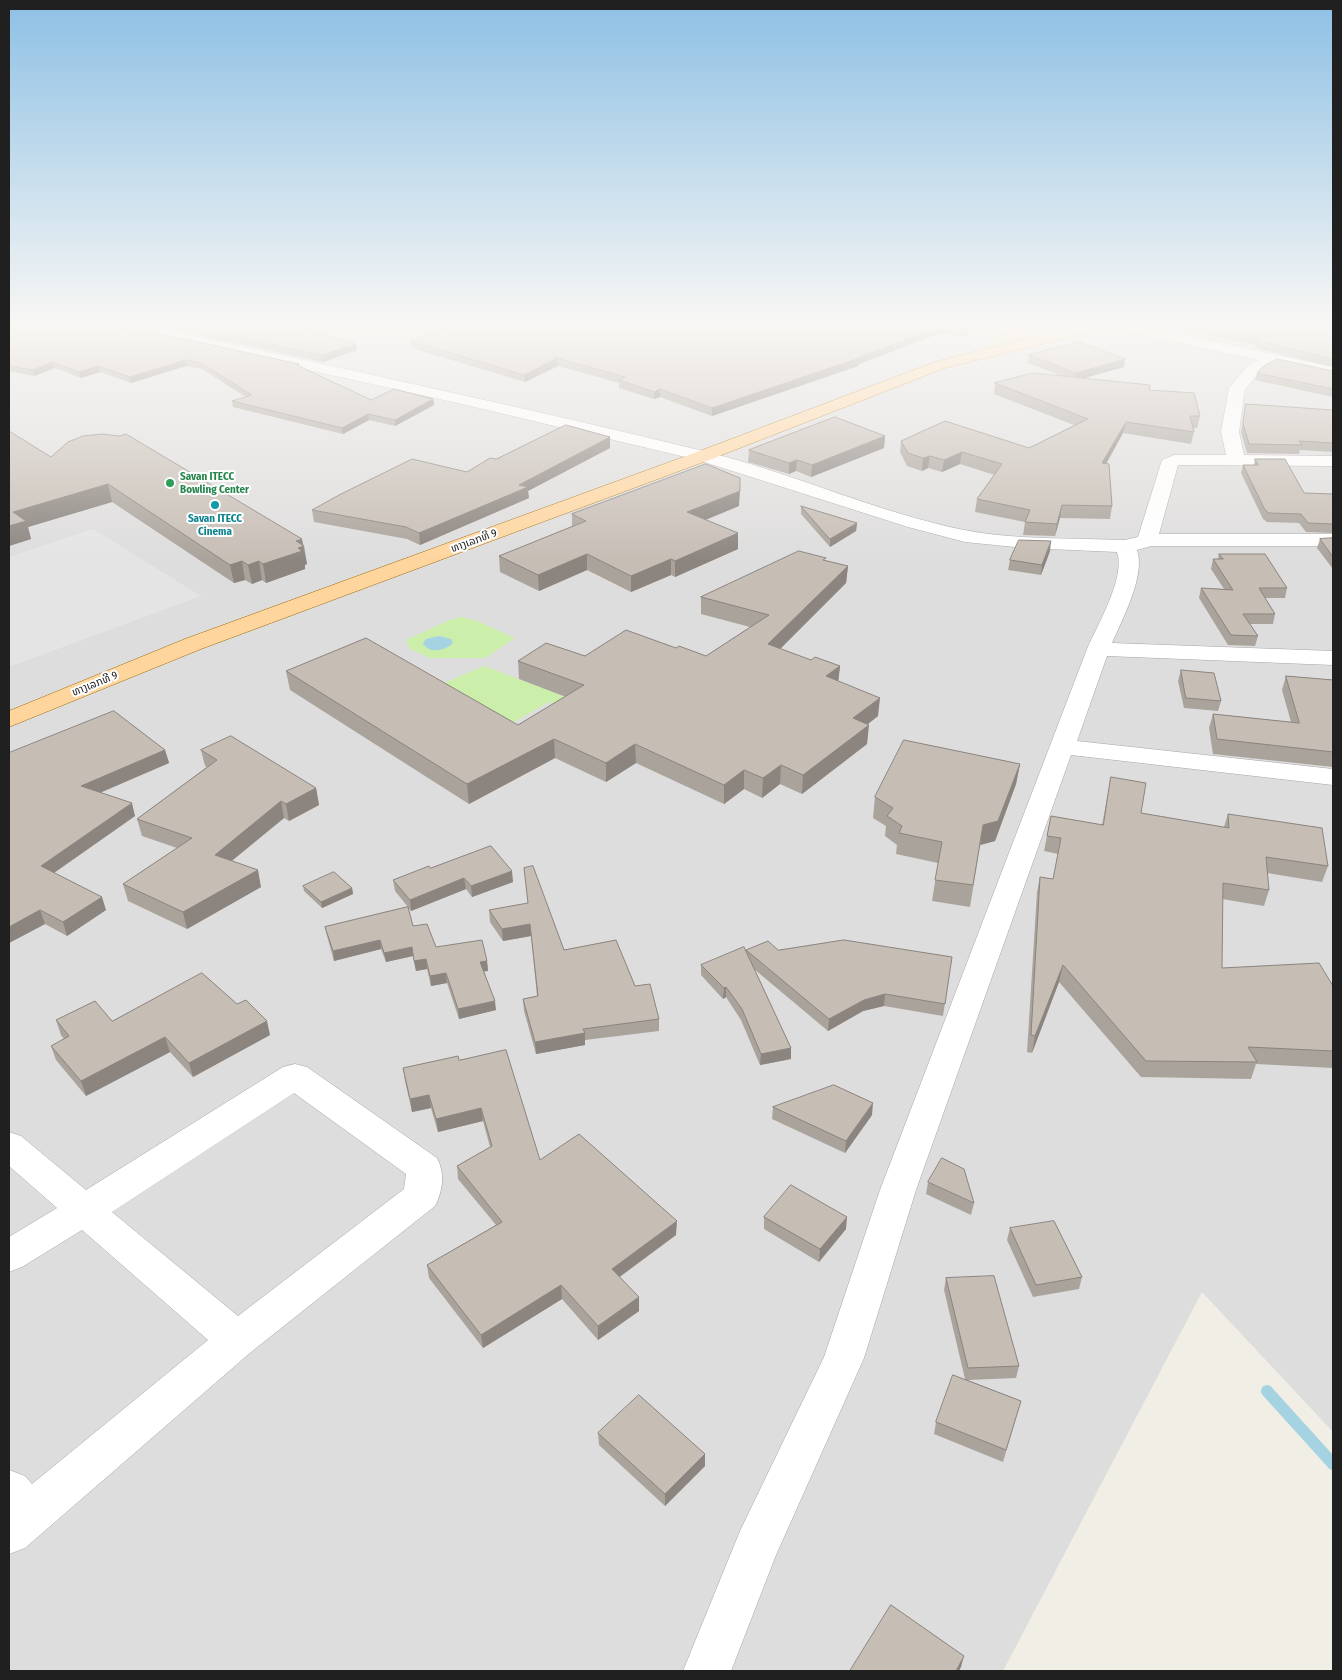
<!DOCTYPE html>
<meta charset="utf-8">
<style>
body{margin:0}
#map{position:relative;width:1342px;height:1680px;overflow:hidden;background:#f1eee6;font-family:"Fira Sans Condensed",sans-serif}
canvas{display:block}
.frame{position:absolute;inset:0;border:10px solid #202020;pointer-events:none}
</style>
<div id="map">
<canvas width="1342" height="1680"></canvas>
<div class="frame"></div>
</div>
<script>
const ctx = document.querySelector('canvas').getContext('2d');
ctx.lineJoin = 'round';
function fillPath(path, color) { ctx.fillStyle = color; ctx.fill(path, 'evenodd'); }
function stroke(path, color, width, dash) { ctx.strokeStyle = color; ctx.lineWidth = width; ctx.lineCap = dash ? 'butt' : 'round'; ctx.setLineDash(dash || []); ctx.stroke(path); }
function label(font, color, halo, rows, align = 'center') {
  ctx.font = font + ' "Fira Sans Condensed","Noto Sans Lao",sans-serif'; ctx.lineWidth = 4; ctx.setLineDash([]); ctx.textBaseline = 'middle'; ctx.strokeStyle = halo; ctx.fillStyle = color; for (const [text, x, y, turn = 0] of rows) {
    ctx.save(); ctx.translate(x, y); ctx.rotate((+turn || 0) * Math.PI / 180); ctx.textAlign = isNaN(turn) ? turn : align; if (halo) ctx.strokeText(text, 0, 0); ctx.fillText(text, 0, 0); ctx.restore();
  }
}
const residential = new Path2D(`
 M 9,326 L 1333,326 L 1333,1432 L 1202,1292 L 1003,1671 L 9,1671 Z`);
const grass = new Path2D(`
 M 1002,332 L 1028,338 L 980,351 L 994,342 Z
 M 462,617 L 477,621 L 515,638 L 485,658 L 430,658 L 410,649 L 406,640 L 452,619 Z
 M 484,666 L 580,702 L 569,709 L 549,702 L 498,731 L 427,690 Z`);
const parking = new Path2D(`
 M 93,529 L 201,596 L 9,667 L 9,557 Z`);
const water = new Path2D(`
 M 439,636 L 451,639 L 453,643 C 445,651 428,654 423,643 L 426,639 Z`);
const stream = new Path2D(`
 M 1267,1391 L 1333,1464`);
const minor = new Path2D(`
 M 120,326 L 147,326 C 333,366 518,406 703,451 C 791,472 875,512 964,530 C 1014,540 1074,538 1125,540 L 1138,537 L 1162,460 L 1174,455 L 1226,455 L 1221,432 L 1229,388 L 1247,367 L 1258,360 L 1121,330 L 1116,329 L 1114,326 L 1141,326 L 1333,367 L 1333,377 L 1275,364 L 1259,373 L 1245,389 L 1239,432 L 1244,455 L 1333,456 L 1333,466 L 1178,465 L 1159,534 L 1333,534 L 1333,546 L 1151,546 L 1137,550 C 1146,575 1122,620 1112,643 L 1333,651 L 1333,665 L 1107,656 L 1077,741 L 1333,769 L 1333,785 L 1071,755 L 916,1190 L 864,1358 L 776,1555 L 731,1671 L 683,1671 L 740,1531 L 824,1357 L 880,1190 L 1087,649 C 1097,626 1126,577 1117,552 L 1025,548 L 965,542 L 908,527 L 698,460 L 462,404 L 127,330 L 122,329 Z
 M 295,1064 L 307,1067 L 437,1158 C 445,1173 443,1191 435,1206 L 251,1352 L 25,1548 L 9,1554 L 9,1470 L 25,1476 L 32,1484 L 208,1340 L 82,1230 L 22,1267 L 9,1272 L 9,1237 L 57,1208 L 9,1166 L 9,1132 L 21,1136 L 86,1190 L 283,1067 ZM 294,1093 L 406,1174 L 404,1189 L 238,1316 L 112,1212 Z`);
const major = new Path2D(`
 M 990,326 L 1010,326 L 1045,334 L 1079,326 L 1104,326 L 1102,329 L 945,368 L 709,460 L 201,649 L 9,727 L 9,711 L 185,639 L 697,452 L 935,362 L 1025,339 C 1014,337 997,335 990,326 Z`);
const wall = new Path2D(`
 M 9,326 L 299,364 L 299,366 L 371,400 L 433,399 L 434,405 L 395,426 L 369,420 L 343,434 L 233,407 L 232,401 L 246,397 L 202,369 L 186,366 L 131,383 L 100,372 L 81,378 L 55,368 L 34,376 L 9,371 Z
 M 156,326 L 295,326 L 357,350 L 323,362 Z
 M 452,326 L 970,326 L 970,330 L 965,337 L 945,333 L 927,338 L 859,364 L 858,366 L 712,416 L 660,397 L 654,399 L 619,388 L 619,383 L 558,366 L 525,382 L 411,348 L 410,341 Z
 M 1170,326 L 1333,326 L 1333,367 L 1255,348 L 1256,345 L 1170,327 Z
 M 1029,355 L 1125,359 L 1124,367 L 1083,378 L 1149,390 L 1200,416 L 1197,428 L 1193,428 L 1194,432 L 1191,444 L 1123,433 L 1106,463 L 1112,506 L 1110,519 L 1060,518 L 1055,536 L 1023,535 L 1025,522 L 975,512 L 977,499 L 995,475 L 960,464 L 942,472 L 928,468 L 922,471 L 907,466 L 900,452 L 901,441 L 1029,448 L 1074,425 L 994,394 L 995,383 L 1062,376 L 1028,363 Z
 M 1333,371 L 1333,397 L 1255,380 L 1257,373 Z
 M 1246,404 L 1333,410 L 1333,452 L 1300,450 L 1299,454 L 1247,453 L 1241,432 Z
 M 885,436 L 884,448 L 811,477 L 796,471 L 789,474 L 748,462 L 749,450 Z
 M 610,437 L 610,448 L 528,491 L 529,498 L 420,545 L 407,539 L 314,522 L 312,510 L 467,472 L 496,459 Z
 M 51,457 L 304,545 L 307,564 L 305,565 L 305,569 L 266,583 L 262,580 L 252,584 L 245,580 L 234,583 L 112,502 L 28,527 L 31,539 L 9,546 Z
 M 1255,459 L 1304,493 L 1333,494 L 1333,533 L 1306,532 L 1299,523 L 1267,522 L 1263,519 L 1241,473 L 1243,465 L 1254,465 Z
 M 739,506 L 706,520 L 738,549 L 675,577 L 671,575 L 631,592 L 587,570 L 539,591 L 500,572 L 499,556 L 572,526 L 572,514 Z
 M 801,506 L 857,523 L 856,531 L 830,547 L 801,514 Z
 M 1333,538 L 1333,569 L 1317,548 L 1320,539 Z
 M 1050,551 L 1041,575 L 1008,570 L 1010,560 Z
 M 1219,554 L 1287,588 L 1285,598 L 1265,598 L 1275,614 L 1273,624 L 1250,624 L 1258,636 L 1255,646 L 1228,645 L 1199,598 L 1201,588 L 1224,589 L 1211,569 L 1213,559 L 1218,559 Z
 M 826,561 L 848,566 L 846,583 L 780,649 L 811,660 L 840,666 L 838,681 L 878,716 L 868,724 L 867,744 L 802,794 L 780,784 L 762,798 L 744,789 L 724,804 L 636,763 L 606,782 L 555,758 L 469,804 L 290,690 L 286,671 L 518,725 L 566,697 L 519,679 L 518,661 L 676,648 L 706,656 L 750,627 L 701,614 L 701,597 Z
 M 1181,670 L 1221,701 L 1218,711 L 1184,708 L 1178,681 Z
 M 1286,676 L 1333,680 L 1333,767 L 1213,754 L 1209,728 L 1213,714 L 1291,722 L 1282,690 Z
 M 165,750 L 169,763 L 100,793 L 135,816 L 54,873 L 106,910 L 67,936 L 45,924 L 9,943 L 9,753 Z
 M 201,750 L 316,788 L 319,805 L 289,821 L 284,818 L 232,861 L 261,887 L 187,929 L 128,901 L 123,884 L 177,848 L 142,836 L 137,819 L 207,767 L 205,766 Z
 M 1020,764 L 1016,784 L 995,841 L 980,845 L 970,907 L 932,901 L 938,863 L 896,854 L 897,845 L 885,836 L 886,826 L 873,818 L 875,797 Z
 M 1111,777 L 1141,813 L 1224,827 L 1228,814 L 1328,866 L 1322,882 L 1267,873 L 1269,890 L 1264,906 L 1222,899 L 1222,968 L 1333,986 L 1333,1068 L 1256,1064 L 1251,1079 L 1141,1077 L 1059,982 L 1032,1053 L 1027,1052 L 1037,892 L 1040,877 L 1053,879 L 1058,854 L 1044,851 L 1051,816 L 1102,825 Z
 M 430,868 L 513,882 L 472,897 L 466,889 L 411,911 L 408,907 L 413,926 L 436,947 L 487,961 L 488,971 L 484,971 L 496,1010 L 459,1019 L 447,983 L 431,986 L 427,969 L 416,971 L 413,956 L 386,962 L 381,949 L 334,961 L 327,936 L 325,927 L 408,907 L 395,891 L 393,880 Z
 M 303,886 L 352,888 L 353,894 L 322,908 L 304,891 Z
 M 489,910 L 635,986 L 659,1019 L 659,1031 L 585,1040 L 585,1045 L 536,1054 L 524,1011 L 523,999 L 537,996 L 531,936 L 503,941 L 490,922 Z
 M 746,950 L 778,950 L 952,957 L 943,1016 L 884,1006 L 863,1011 L 828,1031 L 754,969 L 791,1048 L 791,1059 L 760,1065 L 741,1020 L 726,997 L 723,999 L 701,975 L 701,965 L 746,951 Z
 M 56,1020 L 112,1021 L 270,1035 L 193,1077 L 170,1052 L 86,1096 L 56,1060 L 51,1046 L 64,1039 L 61,1035 Z
 M 459,1060 L 540,1160 L 676,1235 L 620,1277 L 639,1311 L 598,1340 L 562,1299 L 483,1348 L 429,1278 L 427,1265 L 496,1225 L 458,1179 L 457,1166 L 490,1147 L 483,1121 L 438,1132 L 431,1108 L 412,1112 L 405,1081 L 403,1068 Z
 M 773,1107 L 872,1115 L 845,1153 L 772,1119 Z
 M 928,1182 L 974,1203 L 971,1215 L 926,1194 Z
 M 764,1217 L 846,1229 L 819,1262 L 764,1229 Z
 M 1010,1228 L 1082,1277 L 1079,1289 L 1033,1297 L 1007,1240 Z
 M 946,1278 L 1019,1366 L 1016,1378 L 968,1380 L 1021,1401 L 1003,1462 L 934,1434 L 936,1422 L 965,1379 L 944,1290 Z
 M 598,1433 L 705,1466 L 665,1506 L 599,1445 Z`);
const shadedWall = new Path2D(`
 M 946,326 L 945,333 L 927,338 L 859,364 L 858,366 L 712,416 L 712,408 L 857,358 L 928,331 Z
 M 968,326 L 970,326 L 970,330 L 965,337 L 966,330 Z
 M 356,344 L 357,350 L 323,362 L 322,355 Z
 M 557,358 L 558,366 L 525,382 L 524,375 Z
 M 1125,359 L 1124,367 L 1074,381 L 1076,373 Z
 M 185,360 L 186,366 L 131,383 L 130,377 Z
 M 53,362 L 55,368 L 34,376 L 32,370 Z
 M 98,366 L 100,372 L 81,378 L 79,372 Z
 M 660,389 L 660,397 L 654,399 L 654,392 Z
 M 433,399 L 434,405 L 395,426 L 395,420 Z
 M 368,414 L 369,420 L 343,434 L 342,428 Z
 M 1126,422 L 1123,433 L 1100,475 L 1102,463 Z
 M 885,436 L 884,448 L 811,477 L 812,465 Z
 M 610,437 L 610,448 L 528,491 L 529,498 L 420,545 L 419,533 L 519,485 Z
 M 962,452 L 960,464 L 942,472 L 944,460 Z
 M 930,456 L 928,468 L 922,471 L 923,458 Z
 M 797,460 L 796,471 L 789,474 L 789,463 Z
 M 108,484 L 112,502 L 28,527 L 31,539 L 9,546 L 9,526 L 13,512 Z
 M 740,491 L 739,506 L 687,527 L 687,512 Z
 M 1062,505 L 1060,518 L 1055,536 L 1057,524 Z
 M 857,523 L 856,531 L 830,547 L 830,539 Z
 M 738,533 L 738,549 L 675,577 L 675,561 Z
 M 302,539 L 307,564 L 305,565 L 305,569 L 266,583 L 263,564 L 296,541 Z
 M 1051,541 L 1050,551 L 1041,575 L 1042,565 Z
 M 587,554 L 587,570 L 539,591 L 538,575 Z
 M 671,559 L 671,575 L 631,592 L 631,576 Z
 M 242,561 L 245,580 L 234,583 L 230,565 Z
 M 259,561 L 262,580 L 252,584 L 248,565 Z
 M 848,566 L 846,583 L 767,662 L 768,644 Z
 M 840,666 L 838,684 L 826,676 Z
 M 880,698 L 878,716 L 851,737 L 853,718 Z
 M 869,725 L 867,744 L 802,794 L 803,775 Z
 M 554,739 L 555,758 L 469,804 L 467,784 Z
 M 635,744 L 636,763 L 606,782 L 606,763 Z
 M 165,750 L 169,763 L 85,799 L 81,786 Z
 M 1020,764 L 1016,784 L 995,841 L 980,845 L 983,825 Z
 M 781,765 L 780,784 L 762,798 L 763,778 Z
 M 744,770 L 744,789 L 724,804 L 724,785 Z
 M 316,788 L 319,805 L 289,821 L 286,804 Z
 M 281,801 L 284,818 L 219,871 L 215,855 Z
 M 132,803 L 135,816 L 45,879 L 41,866 Z
 M 258,870 L 261,887 L 187,929 L 183,912 Z
 M 512,871 L 513,882 L 472,897 L 471,886 Z
 M 464,878 L 466,889 L 411,911 L 410,900 Z
 M 352,888 L 353,894 L 322,908 L 321,902 Z
 M 102,897 L 106,910 L 67,936 L 63,922 Z
 M 40,910 L 45,924 L 9,943 L 9,927 Z
 M 530,924 L 531,936 L 503,941 L 502,929 Z
 M 380,940 L 381,949 L 334,961 L 333,951 Z
 M 412,947 L 413,956 L 386,962 L 384,953 Z
 M 426,959 L 427,969 L 416,971 L 414,961 Z
 M 487,961 L 488,971 L 481,972 L 480,962 Z
 M 1063,965 L 1059,982 L 1032,1053 L 1035,1036 Z
 M 446,973 L 447,983 L 431,986 L 430,976 Z
 M 726,987 L 726,997 L 723,999 L 724,988 Z
 M 885,994 L 884,1006 L 863,1011 L 828,1031 L 829,1019 L 864,1000 Z
 M 495,1001 L 496,1010 L 459,1019 L 458,1009 Z
 M 267,1021 L 270,1035 L 193,1077 L 189,1063 Z
 M 585,1033 L 585,1045 L 536,1054 L 535,1042 Z
 M 165,1037 L 170,1052 L 86,1096 L 81,1081 Z
 M 791,1048 L 791,1059 L 760,1065 L 761,1054 Z
 M 429,1095 L 431,1108 L 412,1112 L 410,1099 Z
 M 873,1103 L 872,1115 L 845,1153 L 846,1141 Z
 M 481,1108 L 483,1121 L 438,1132 L 436,1119 Z
 M 847,1217 L 846,1229 L 819,1262 L 820,1249 Z
 M 677,1221 L 676,1235 L 612,1282 L 612,1269 Z
 M 561,1285 L 562,1299 L 483,1348 L 481,1335 Z
 M 639,1297 L 639,1311 L 598,1340 L 598,1326 Z
 M 705,1454 L 705,1466 L 665,1506 L 665,1494 Z
 M 964,1656 L 961,1667 L 959,1671 L 956,1671 Z`);
const building = new Path2D(`
 M 9,326 L 111,326 L 130,330 L 134,328 L 299,364 L 297,365 L 371,400 L 394,389 L 433,399 L 395,420 L 368,414 L 342,428 L 232,401 L 252,395 L 201,363 L 185,360 L 130,377 L 98,366 L 79,372 L 53,362 L 32,370 L 9,366 Z
 M 185,326 L 295,326 L 356,344 L 322,355 Z
 M 452,326 L 968,326 L 966,330 L 946,326 L 928,331 L 857,358 L 859,358 L 712,408 L 660,389 L 654,392 L 619,380 L 625,377 L 557,358 L 524,375 L 410,341 Z
 M 1199,326 L 1333,326 L 1333,359 L 1257,341 L 1258,338 Z
 M 1079,342 L 1125,359 L 1076,373 L 1029,355 Z
 M 1277,359 L 1333,371 L 1333,389 L 1257,373 L 1262,367 Z
 M 1033,373 L 1150,385 L 1149,390 L 1194,393 L 1200,416 L 1190,416 L 1194,432 L 1126,422 L 1102,463 L 1109,464 L 1112,506 L 1062,505 L 1057,524 L 1025,522 L 1030,510 L 977,499 L 1002,464 L 962,452 L 944,460 L 930,456 L 923,458 L 908,453 L 901,441 L 945,421 L 1029,448 L 1088,419 L 995,383 Z
 M 1246,404 L 1333,410 L 1333,443 L 1299,441 L 1302,445 L 1249,444 L 1243,423 Z
 M 835,417 L 885,436 L 812,465 L 797,460 L 789,463 L 749,450 Z
 M 566,425 L 610,437 L 519,485 L 528,487 L 419,533 L 406,527 L 312,510 L 341,494 L 412,459 L 467,472 L 490,458 L 496,459 Z
 M 9,431 L 51,457 L 68,442 L 83,436 L 102,434 L 119,436 L 126,434 L 302,539 L 296,541 L 304,546 L 298,548 L 302,551 L 263,564 L 259,561 L 248,565 L 242,561 L 230,565 L 108,484 L 13,512 L 26,521 L 9,526 Z
 M 1255,459 L 1285,459 L 1304,493 L 1333,494 L 1333,524 L 1308,523 L 1301,514 L 1269,513 L 1265,510 L 1243,465 L 1258,465 Z
 M 706,464 L 740,478 L 740,491 L 687,512 L 738,533 L 675,561 L 671,559 L 631,576 L 587,554 L 538,575 L 499,556 L 586,521 L 572,514 Z
 M 801,506 L 857,523 L 830,539 Z
 M 1333,538 L 1333,557 L 1320,539 Z
 M 1019,540 L 1051,541 L 1042,565 L 1010,560 Z
 M 799,551 L 826,558 L 823,560 L 848,566 L 768,644 L 811,660 L 815,657 L 840,666 L 826,676 L 880,698 L 853,718 L 869,725 L 803,775 L 781,765 L 763,778 L 744,770 L 724,785 L 635,744 L 606,763 L 554,739 L 467,784 L 286,671 L 366,638 L 518,725 L 584,685 L 518,661 L 546,643 L 585,656 L 626,630 L 676,648 L 679,646 L 706,656 L 769,615 L 701,597 Z
 M 1219,554 L 1265,554 L 1287,588 L 1259,588 L 1275,614 L 1243,614 L 1258,636 L 1231,635 L 1201,588 L 1233,590 L 1213,559 L 1223,559 Z
 M 1181,670 L 1214,673 L 1221,701 L 1186,698 Z
 M 1286,676 L 1333,680 L 1333,752 L 1217,739 L 1213,714 L 1299,723 Z
 M 114,711 L 165,750 L 81,786 L 132,803 L 41,866 L 102,897 L 63,922 L 40,910 L 9,927 L 9,895 L 10,894 L 9,894 L 9,753 Z
 M 231,736 L 316,788 L 286,804 L 281,801 L 215,855 L 258,870 L 183,912 L 123,884 L 192,838 L 137,819 L 217,760 L 201,750 Z
 M 904,740 L 1020,764 L 998,821 L 983,825 L 973,885 L 935,880 L 942,842 L 899,833 L 902,826 L 887,816 L 893,808 L 875,797 Z
 M 1111,777 L 1146,783 L 1141,813 L 1229,828 L 1228,814 L 1322,828 L 1328,866 L 1266,857 L 1269,890 L 1223,883 L 1222,968 L 1319,963 L 1333,986 L 1333,1051 L 1248,1047 L 1257,1062 L 1146,1061 L 1063,965 L 1035,1036 L 1031,1035 L 1040,877 L 1053,879 L 1061,838 L 1047,836 L 1051,816 L 1103,825 Z
 M 491,846 L 512,871 L 471,886 L 464,878 L 410,900 L 393,880 L 429,866 L 430,868 Z
 M 533,866 L 564,950 L 616,940 L 635,986 L 650,984 L 659,1019 L 583,1029 L 585,1033 L 535,1042 L 523,999 L 538,996 L 530,924 L 502,929 L 489,910 L 528,903 L 524,868 Z
 M 334,872 L 352,888 L 321,902 L 303,886 Z
 M 408,907 L 413,926 L 427,924 L 436,947 L 482,940 L 487,961 L 480,962 L 495,1001 L 458,1009 L 446,973 L 430,976 L 426,959 L 414,961 L 412,947 L 384,953 L 380,940 L 333,951 L 325,927 Z
 M 844,940 L 952,957 L 945,1004 L 885,994 L 864,1000 L 829,1019 L 746,950 L 768,941 L 778,950 Z
 M 744,947 L 791,1048 L 761,1054 L 742,1009 L 726,987 L 724,988 L 701,965 Z
 M 202,973 L 237,1004 L 246,1000 L 267,1021 L 189,1063 L 165,1037 L 81,1081 L 51,1046 L 69,1036 L 56,1020 L 95,1001 L 112,1021 Z
 M 506,1050 L 540,1160 L 579,1134 L 677,1221 L 612,1269 L 639,1297 L 598,1326 L 561,1285 L 481,1335 L 427,1265 L 502,1222 L 457,1166 L 492,1146 L 481,1108 L 436,1119 L 429,1095 L 410,1099 L 403,1068 L 458,1056 L 459,1060 Z
 M 834,1085 L 873,1103 L 846,1141 L 773,1107 Z
 M 942,1158 L 964,1169 L 974,1203 L 928,1182 Z
 M 791,1185 L 847,1217 L 820,1249 L 764,1217 Z
 M 1054,1221 L 1082,1277 L 1036,1285 L 1010,1228 Z
 M 994,1276 L 1019,1366 L 968,1368 L 946,1278 Z
 M 953,1375 L 1021,1401 L 1006,1450 L 936,1422 Z
 M 639,1395 L 705,1454 L 665,1494 L 598,1433 Z
 M 891,1605 L 964,1656 L 956,1671 L 850,1671 Z`);
const markers = [
 [170,483,5,"#2e9e5b"],
 [215,505,5,"#0f9aa8"]
];
const farLeisurenames = [
 ["Savan ITECC",180,477],
 ["Bowling Center",180,490]
];
const farCulturenames = [
 ["Savan ITECC",215,519],
 ["Cinema",215,532]
];
const farStreetnames = [
 ["ທາງເລກທີ 9",474,541,-20],
 ["ທາງເລກທີ 9",95,684,-22]
];
fillPath(residential, '#dedddd');
fillPath(grass, '#cbeeaa');
fillPath(parking, '#e4e4e4');
fillPath(water, '#a5d3e1');
stroke(stream, '#a5d3e1', 12);
stroke(minor, '#a7a7a7', 1);
stroke(major, '#9d6900', 1);
fillPath(minor, '#fff');
fillPath(major, '#ffd59e');
fillPath(wall, '#aaa39c');
fillPath(shadedWall, '#8b847f');
fillPath(building, '#c6bdb5');
stroke(building, '#8b847f', 1);
const sky = ctx.createLinearGradient(0, 0, 0, 561);
sky.addColorStop(0, '#8dc0e5');
sky.addColorStop(0.58, '#f9f7f4');
sky.addColorStop(1, '#f9f7f400');
ctx.fillStyle = sky;
ctx.fillRect(0, 0, 1342, 561);
for (const [x, y, r, color] of markers) { const dot = new Path2D(); dot.arc(x, y, r, 0, 2 * Math.PI); ctx.fillStyle = color; ctx.fill(dot); stroke(dot, '#fff', 2); }
label('bold 11px', '#27864d', '#fff', farLeisurenames, 'left');
label('bold 11px', '#0d838f', '#fff', farCulturenames);
label('11px', '#202020', '#fff', farStreetnames);
</script>
